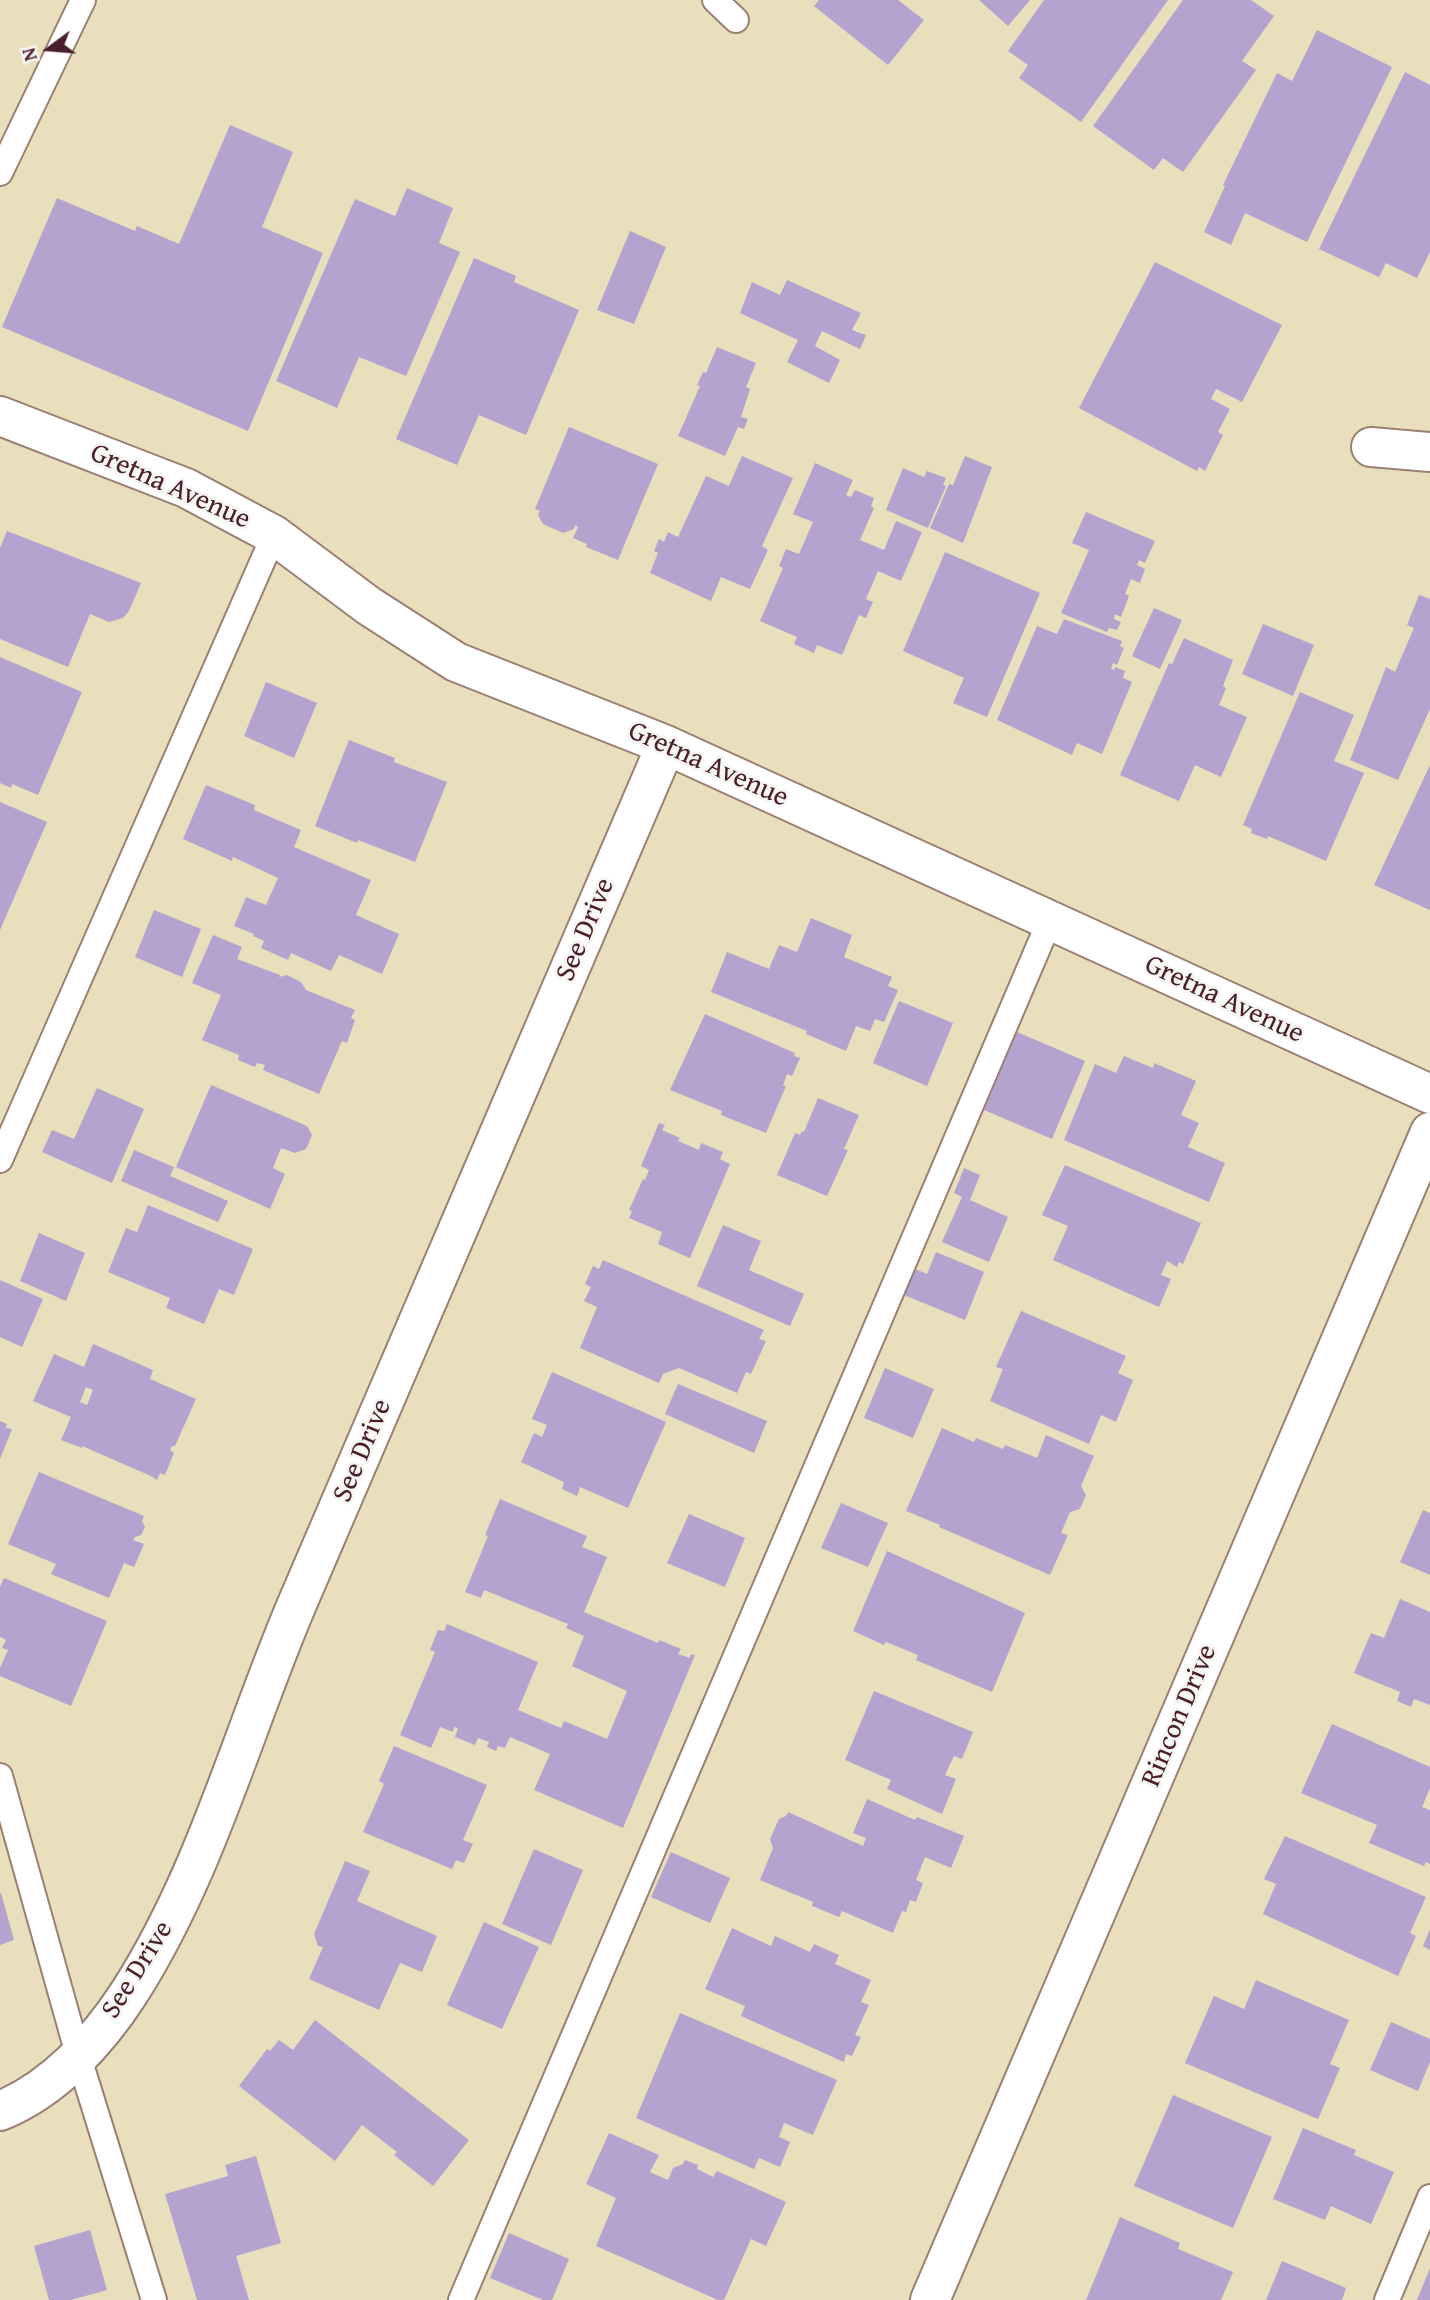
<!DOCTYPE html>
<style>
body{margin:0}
#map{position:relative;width:1430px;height:2300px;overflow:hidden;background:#e9dfbc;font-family:"Gentium Book Plus",serif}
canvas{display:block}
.north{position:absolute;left:14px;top:14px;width:70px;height:70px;-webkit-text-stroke:5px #f6f6f2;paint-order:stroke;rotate:254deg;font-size:19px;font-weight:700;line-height:28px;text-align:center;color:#4a1f2b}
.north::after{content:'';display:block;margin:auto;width:24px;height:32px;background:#4a1f2b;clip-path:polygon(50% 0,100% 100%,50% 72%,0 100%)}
</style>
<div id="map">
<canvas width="1430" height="2300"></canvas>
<div class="north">N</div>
</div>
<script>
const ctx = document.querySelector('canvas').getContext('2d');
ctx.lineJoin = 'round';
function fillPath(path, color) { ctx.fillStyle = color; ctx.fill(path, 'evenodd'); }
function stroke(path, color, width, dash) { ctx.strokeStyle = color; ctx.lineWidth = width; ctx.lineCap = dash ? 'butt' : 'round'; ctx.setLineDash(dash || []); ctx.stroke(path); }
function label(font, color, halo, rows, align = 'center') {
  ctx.font = font + ' "Gentium Book Plus",serif'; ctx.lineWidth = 6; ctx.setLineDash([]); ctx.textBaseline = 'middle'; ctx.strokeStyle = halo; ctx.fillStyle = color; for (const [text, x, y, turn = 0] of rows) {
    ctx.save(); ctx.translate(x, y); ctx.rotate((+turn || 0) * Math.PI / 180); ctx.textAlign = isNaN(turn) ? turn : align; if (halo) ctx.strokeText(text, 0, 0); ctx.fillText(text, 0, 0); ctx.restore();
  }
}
const building = new Path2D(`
 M 819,0 L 898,0 L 924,20 L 888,65 L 814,6 Z
 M 979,0 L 1030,0 L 1008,26 Z
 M 1044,0 L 1168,0 L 1081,122 L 1019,78 L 1028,65 L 1008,51 Z
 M 1183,0 L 1251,0 L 1274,16 L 1242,61 L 1256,70 L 1183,172 L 1163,158 L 1154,170 L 1093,126 Z
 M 1317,30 L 1392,67 L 1307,242 L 1245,213 L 1231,245 L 1204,232 L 1225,186 L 1223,185 L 1277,73 L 1292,81 Z
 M 1405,72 L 1430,85 L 1430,252 L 1417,278 L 1386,263 L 1379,277 L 1319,249 Z
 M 230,125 L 293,152 L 262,227 L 323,253 L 248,431 L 2,327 L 57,198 L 135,231 L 137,226 L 179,244 Z
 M 407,188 L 453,208 L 439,243 L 460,252 L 406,376 L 359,357 L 337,408 L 276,381 L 355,199 L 395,216 Z
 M 630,231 L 666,247 L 634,324 L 597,310 Z
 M 474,258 L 516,276 L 514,282 L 579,310 L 526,435 L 479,415 L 457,465 L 396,439 Z
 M 1155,262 L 1282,325 L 1242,402 L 1216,389 L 1211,399 L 1230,409 L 1218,432 L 1223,435 L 1205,471 L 1199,467 L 1197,471 L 1079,408 Z
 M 787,280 L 861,313 L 852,330 L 866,335 L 860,349 L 822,331 L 815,346 L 840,360 L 829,383 L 787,362 L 798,340 L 740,313 L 752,282 L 780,295 Z
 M 717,347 L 756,363 L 746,387 L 750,389 L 741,417 L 748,419 L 744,429 L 738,427 L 725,456 L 678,436 L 700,386 L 697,385 L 703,372 L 706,373 Z
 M 569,427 L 658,464 L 618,560 L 586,547 L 587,544 L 573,538 L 578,527 L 575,525 L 574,529 L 563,533 L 543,524 L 538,515 L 540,511 L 535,509 Z
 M 742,456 L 793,478 L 762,546 L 768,550 L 750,589 L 721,577 L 711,601 L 650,573 L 658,553 L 654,551 L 659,539 L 664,542 L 668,532 L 678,537 L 706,476 L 729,486 Z
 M 965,456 L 992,467 L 963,543 L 930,528 L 949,484 L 953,485 Z
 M 815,463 L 853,480 L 846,495 L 851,497 L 855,490 L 874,498 L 871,506 L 874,508 L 860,540 L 884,550 L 896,521 L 922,532 L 901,581 L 878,571 L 866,599 L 873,602 L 866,618 L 859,615 L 842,655 L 817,645 L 814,653 L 794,644 L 797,637 L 760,621 L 783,568 L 779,566 L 786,549 L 799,554 L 813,522 L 793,514 Z
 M 903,468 L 924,477 L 927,471 L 946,478 L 943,485 L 946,486 L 928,528 L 886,510 Z
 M 1086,512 L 1155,541 L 1145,563 L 1139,560 L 1137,565 L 1145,569 L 1140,583 L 1131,579 L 1125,594 L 1129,596 L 1121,617 L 1115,614 L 1114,619 L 1121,622 L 1117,630 L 1109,628 L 1107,632 L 1061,613 L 1089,550 L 1072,543 Z
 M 7,531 L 141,583 L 129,611 L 123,618 L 109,622 L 90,614 L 68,667 L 0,639 L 0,548 Z
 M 945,552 L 1040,593 L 987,717 L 953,703 L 964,678 L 903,651 Z
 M 1419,595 L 1430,599 L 1430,709 L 1398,780 L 1350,760 L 1386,667 L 1395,672 L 1414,628 L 1407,625 Z
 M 1154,608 L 1182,620 L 1160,669 L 1132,656 Z
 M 1064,619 L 1122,641 L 1120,646 L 1124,648 L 1117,665 L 1113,663 L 1111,668 L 1114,670 L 1115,667 L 1125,671 L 1123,678 L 1132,682 L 1102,754 L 1077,743 L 1072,755 L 997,720 L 1037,626 L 1057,634 Z
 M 1263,624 L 1314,645 L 1293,696 L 1242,674 Z
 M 1184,638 L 1233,660 L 1223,686 L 1226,688 L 1219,705 L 1247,717 L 1221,777 L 1195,765 L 1179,801 L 1120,775 L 1169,663 L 1172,664 Z
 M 0,657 L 82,692 L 38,795 L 12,784 L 11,788 L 0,783 Z
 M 266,682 L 317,703 L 294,758 L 244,736 Z
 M 1300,692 L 1354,715 L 1334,761 L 1364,773 L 1326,861 L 1268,836 L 1267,839 L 1251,833 L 1252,829 L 1243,825 Z
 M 349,740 L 395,758 L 394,762 L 447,782 L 415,862 L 358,840 L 357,843 L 315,826 Z
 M 1430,765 L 1430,910 L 1374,885 Z
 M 206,785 L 255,805 L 254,810 L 301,830 L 294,847 L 371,880 L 356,915 L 399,934 L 382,974 L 339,955 L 331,971 L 291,953 L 288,960 L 261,948 L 264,941 L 253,936 L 254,934 L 234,926 L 246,897 L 266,905 L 278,878 L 233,857 L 232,861 L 183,839 Z
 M 0,802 L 47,822 L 0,930 Z
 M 154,910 L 201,929 L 182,977 L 135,957 Z
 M 811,918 L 852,935 L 844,957 L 892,977 L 888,986 L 898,990 L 884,1022 L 875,1019 L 870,1031 L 856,1026 L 846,1051 L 806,1034 L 807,1031 L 711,992 L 727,952 L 769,969 L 779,945 L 797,952 Z
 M 213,935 L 242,947 L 237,959 L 280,975 L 279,977 L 287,975 L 301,982 L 306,990 L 355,1010 L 351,1018 L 355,1020 L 347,1043 L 342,1041 L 319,1094 L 263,1070 L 265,1065 L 257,1063 L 255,1067 L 238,1060 L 239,1055 L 202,1040 L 221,995 L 192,983 Z
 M 899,1001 L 953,1023 L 927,1086 L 873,1063 Z
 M 705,1014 L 795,1053 L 794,1056 L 800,1058 L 792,1076 L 787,1074 L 783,1086 L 786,1086 L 766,1133 L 721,1115 L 722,1111 L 670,1090 Z
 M 1017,1032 L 1085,1061 L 1052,1139 L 984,1110 Z
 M 1124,1056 L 1153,1068 L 1154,1063 L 1196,1081 L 1181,1115 L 1199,1123 L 1188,1147 L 1225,1163 L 1209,1202 L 1064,1140 L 1095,1064 L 1116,1073 Z
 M 211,1085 L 307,1126 L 312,1135 L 306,1149 L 295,1153 L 281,1148 L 273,1168 L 285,1174 L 270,1209 L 176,1167 Z
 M 97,1088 L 144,1109 L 112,1183 L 42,1152 L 52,1130 L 74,1139 Z
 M 818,1098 L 859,1115 L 844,1149 L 848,1150 L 827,1196 L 777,1175 L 795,1133 L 800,1135 L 802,1131 L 804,1132 Z
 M 659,1123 L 665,1125 L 662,1130 L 680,1138 L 678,1141 L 699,1150 L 701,1143 L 723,1152 L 720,1159 L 730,1164 L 690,1258 L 658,1244 L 662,1232 L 629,1218 L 632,1211 L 629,1210 L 643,1179 L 645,1180 L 649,1170 L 641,1166 Z
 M 134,1150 L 174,1167 L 170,1176 L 228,1201 L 218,1222 L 121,1181 Z
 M 1065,1165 L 1201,1223 L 1183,1264 L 1179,1262 L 1177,1267 L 1167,1261 L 1161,1275 L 1171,1279 L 1159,1307 L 1053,1260 L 1068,1226 L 1042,1215 Z
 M 964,1168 L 980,1175 L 970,1200 L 1008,1217 L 989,1262 L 942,1242 L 962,1197 L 954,1193 Z
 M 148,1205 L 253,1249 L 234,1295 L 219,1289 L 204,1324 L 166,1308 L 170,1298 L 108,1272 L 126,1228 L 137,1232 Z
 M 723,1225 L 761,1241 L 749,1270 L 804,1294 L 790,1326 L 697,1286 Z
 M 39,1233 L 85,1253 L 66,1301 L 20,1281 Z
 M 936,1252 L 984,1272 L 965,1320 L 904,1295 L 915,1269 L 927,1274 Z
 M 603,1260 L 764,1330 L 759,1339 L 766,1341 L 751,1374 L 746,1372 L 737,1393 L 679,1368 L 663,1374 L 659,1383 L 580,1348 L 597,1307 L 584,1301 L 591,1287 L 585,1284 L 593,1266 L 599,1269 Z
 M 0,1280 L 43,1299 L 22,1347 L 0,1337 Z
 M 1021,1311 L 1126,1356 L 1118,1373 L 1133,1380 L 1116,1422 L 1101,1415 L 1089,1444 L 990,1401 L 1003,1369 L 996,1367 Z
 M 93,1344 L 153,1370 L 150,1379 L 196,1399 L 175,1446 L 172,1446 L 170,1450 L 174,1453 L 165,1475 L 160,1473 L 157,1480 L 151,1476 L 82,1446 L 82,1448 L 61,1440 L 71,1417 L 33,1401 L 54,1354 L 84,1367 ZM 86,1387 L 93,1390 L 87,1405 L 80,1402 Z
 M 885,1368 L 934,1389 L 913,1438 L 864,1418 Z
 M 552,1372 L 666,1422 L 628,1508 L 580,1487 L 577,1496 L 562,1489 L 564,1482 L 521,1462 L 534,1433 L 542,1437 L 547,1425 L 532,1419 Z
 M 678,1384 L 767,1421 L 754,1453 L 665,1414 Z
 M 0,1421 L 7,1424 L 6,1428 L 12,1429 L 0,1459 Z
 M 942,1428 L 974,1442 L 976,1438 L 1003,1449 L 1005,1445 L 1037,1458 L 1046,1435 L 1094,1456 L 1081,1486 L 1086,1495 L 1080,1509 L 1070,1512 L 1061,1533 L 1068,1535 L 1050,1575 L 939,1527 L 940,1525 L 906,1511 Z
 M 39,1472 L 144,1516 L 142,1521 L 145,1527 L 141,1535 L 135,1537 L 133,1540 L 144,1544 L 134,1567 L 124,1563 L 109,1598 L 51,1574 L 56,1564 L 8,1544 Z
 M 500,1499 L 587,1536 L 582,1547 L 607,1557 L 584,1612 L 658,1643 L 659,1640 L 681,1649 L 678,1654 L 690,1658 L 691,1654 L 695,1655 L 623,1828 L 534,1790 L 550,1754 L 510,1737 L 505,1748 L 498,1746 L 496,1751 L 487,1747 L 489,1742 L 478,1738 L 475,1745 L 455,1737 L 458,1728 L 454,1727 L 453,1732 L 440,1727 L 431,1748 L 400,1735 L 435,1652 L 430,1650 L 438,1630 L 444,1631 L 447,1624 L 538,1662 L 518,1710 L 561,1728 L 564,1721 L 607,1739 L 627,1691 L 572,1666 L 584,1636 L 566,1628 L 568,1624 L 484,1590 L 481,1598 L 465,1592 L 488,1536 L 485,1535 Z
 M 841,1503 L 888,1523 L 868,1567 L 821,1548 Z
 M 1423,1510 L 1430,1513 L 1430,1575 L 1400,1562 Z
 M 689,1514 L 745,1538 L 725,1587 L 667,1563 Z
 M 887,1551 L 1025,1613 L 992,1692 L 916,1660 L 918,1655 L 886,1642 L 884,1645 L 853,1631 Z
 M 4,1578 L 107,1621 L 71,1706 L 0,1676 L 0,1668 L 8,1650 L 2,1648 L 6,1640 L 0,1637 L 0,1587 Z
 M 1400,1599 L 1430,1612 L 1430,1705 L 1414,1699 L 1411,1707 L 1397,1701 L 1400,1692 L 1354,1673 L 1371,1633 L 1384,1638 Z
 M 874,1691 L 973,1732 L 962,1759 L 954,1756 L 945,1775 L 956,1779 L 942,1814 L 887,1789 L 891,1780 L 845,1760 Z
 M 1332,1724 L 1430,1767 L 1430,1788 L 1422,1807 L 1430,1810 L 1430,1864 L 1426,1862 L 1424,1866 L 1369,1843 L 1377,1825 L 1301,1793 Z
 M 394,1746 L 487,1785 L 463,1840 L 473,1844 L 464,1863 L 456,1860 L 452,1869 L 363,1832 L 384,1784 L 379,1781 Z
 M 867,1799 L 915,1820 L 917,1817 L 964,1836 L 951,1868 L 925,1857 L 916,1880 L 923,1883 L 916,1902 L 910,1900 L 906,1912 L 902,1911 L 893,1933 L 842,1911 L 839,1917 L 812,1906 L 813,1902 L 760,1880 L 773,1848 L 770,1839 L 779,1819 L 786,1816 L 788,1812 L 863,1846 L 866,1838 L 853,1833 Z
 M 1285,1836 L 1426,1897 L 1410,1933 L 1416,1936 L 1398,1976 L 1263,1914 L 1276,1884 L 1264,1879 Z
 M 534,1849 L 583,1870 L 551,1945 L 502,1924 Z
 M 671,1852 L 730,1878 L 710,1923 L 651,1897 Z
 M 345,1861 L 370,1871 L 357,1901 L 437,1936 L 422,1972 L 400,1963 L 379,2010 L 309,1979 L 323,1947 L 318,1946 L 314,1934 Z
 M 1,1893 L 14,1940 L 0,1945 L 0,1894 Z
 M 484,1922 L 539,1947 L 502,2029 L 447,2005 Z
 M 732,1928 L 771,1946 L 775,1936 L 810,1952 L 814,1944 L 839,1955 L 835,1964 L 871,1980 L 861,2002 L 869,2005 L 855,2035 L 861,2037 L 852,2056 L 846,2054 L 844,2062 L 741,2016 L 745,2006 L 705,1989 Z
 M 1430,1929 L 1430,1950 L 1423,1946 Z
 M 1256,1980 L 1349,2020 L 1330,2064 L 1340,2068 L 1318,2119 L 1185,2063 L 1214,1996 L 1244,2009 Z
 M 680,2013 L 837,2080 L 813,2135 L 784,2123 L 779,2137 L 790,2142 L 780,2167 L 759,2158 L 754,2169 L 636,2118 Z
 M 315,2020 L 469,2140 L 433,2186 L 394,2155 L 397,2152 L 362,2125 L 335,2161 L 239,2086 L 267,2049 L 270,2051 L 279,2040 L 293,2050 Z
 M 1391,2022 L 1430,2039 L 1430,2062 L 1418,2091 L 1370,2070 Z
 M 1173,2095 L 1272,2137 L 1233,2228 L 1134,2186 Z
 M 1303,2128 L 1356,2150 L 1354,2155 L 1394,2172 L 1371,2224 L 1331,2206 L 1325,2220 L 1273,2199 Z
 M 609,2133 L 659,2155 L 650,2172 L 668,2180 L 673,2168 L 683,2164 L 685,2160 L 698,2165 L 697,2169 L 713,2177 L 717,2171 L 786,2202 L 766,2246 L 751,2239 L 724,2300 L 718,2300 L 596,2246 L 616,2198 L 586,2184 Z
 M 256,2156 L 281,2243 L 236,2256 L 249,2300 L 197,2300 L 165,2194 L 228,2176 L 225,2165 Z
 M 1120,2217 L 1180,2243 L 1178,2249 L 1233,2272 L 1221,2300 L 1086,2300 Z
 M 90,2230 L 107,2290 L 71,2300 L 49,2300 L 34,2246 Z
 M 509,2233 L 569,2259 L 552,2300 L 543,2300 L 490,2278 Z
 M 1282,2261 L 1346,2288 L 1342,2300 L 1266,2300 Z
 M 1430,2268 L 1430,2300 L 1417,2300 Z`);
const service = new Path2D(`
 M 715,0 L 736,20
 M 0,173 L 83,0
 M 0,1160 L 274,535
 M 0,1776 L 79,2058 L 154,2300
 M 461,2300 L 1050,920
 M 1387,2300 L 1430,2197`);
const minor = new Path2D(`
 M 0,416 L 186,488 L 274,535 L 369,606 L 456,662 L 666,745 L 1430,1094
 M 1371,447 L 1430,452
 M 0,2111 C 54,2089 98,2041 129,1993 C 206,1873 242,1733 297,1604 C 420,1317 543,1031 666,745
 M 930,2300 L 1430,1132`);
const streetNames = [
 ["Gretna Avenue",170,487,24],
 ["Gretna Avenue",708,765,24],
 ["See Drive",586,930,-67],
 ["Gretna Avenue",1224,1000,25],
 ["See Drive",363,1451,-67],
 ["Rincon Drive",1180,1716,-67],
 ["See Drive",138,1970,-58]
];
fillPath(building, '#b3a3ce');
stroke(service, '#9a7f74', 28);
stroke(minor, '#9a7f74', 42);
stroke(service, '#fff', 24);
stroke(minor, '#fff', 38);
label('28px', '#4a1f2b', '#f6f6f2', streetNames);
</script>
